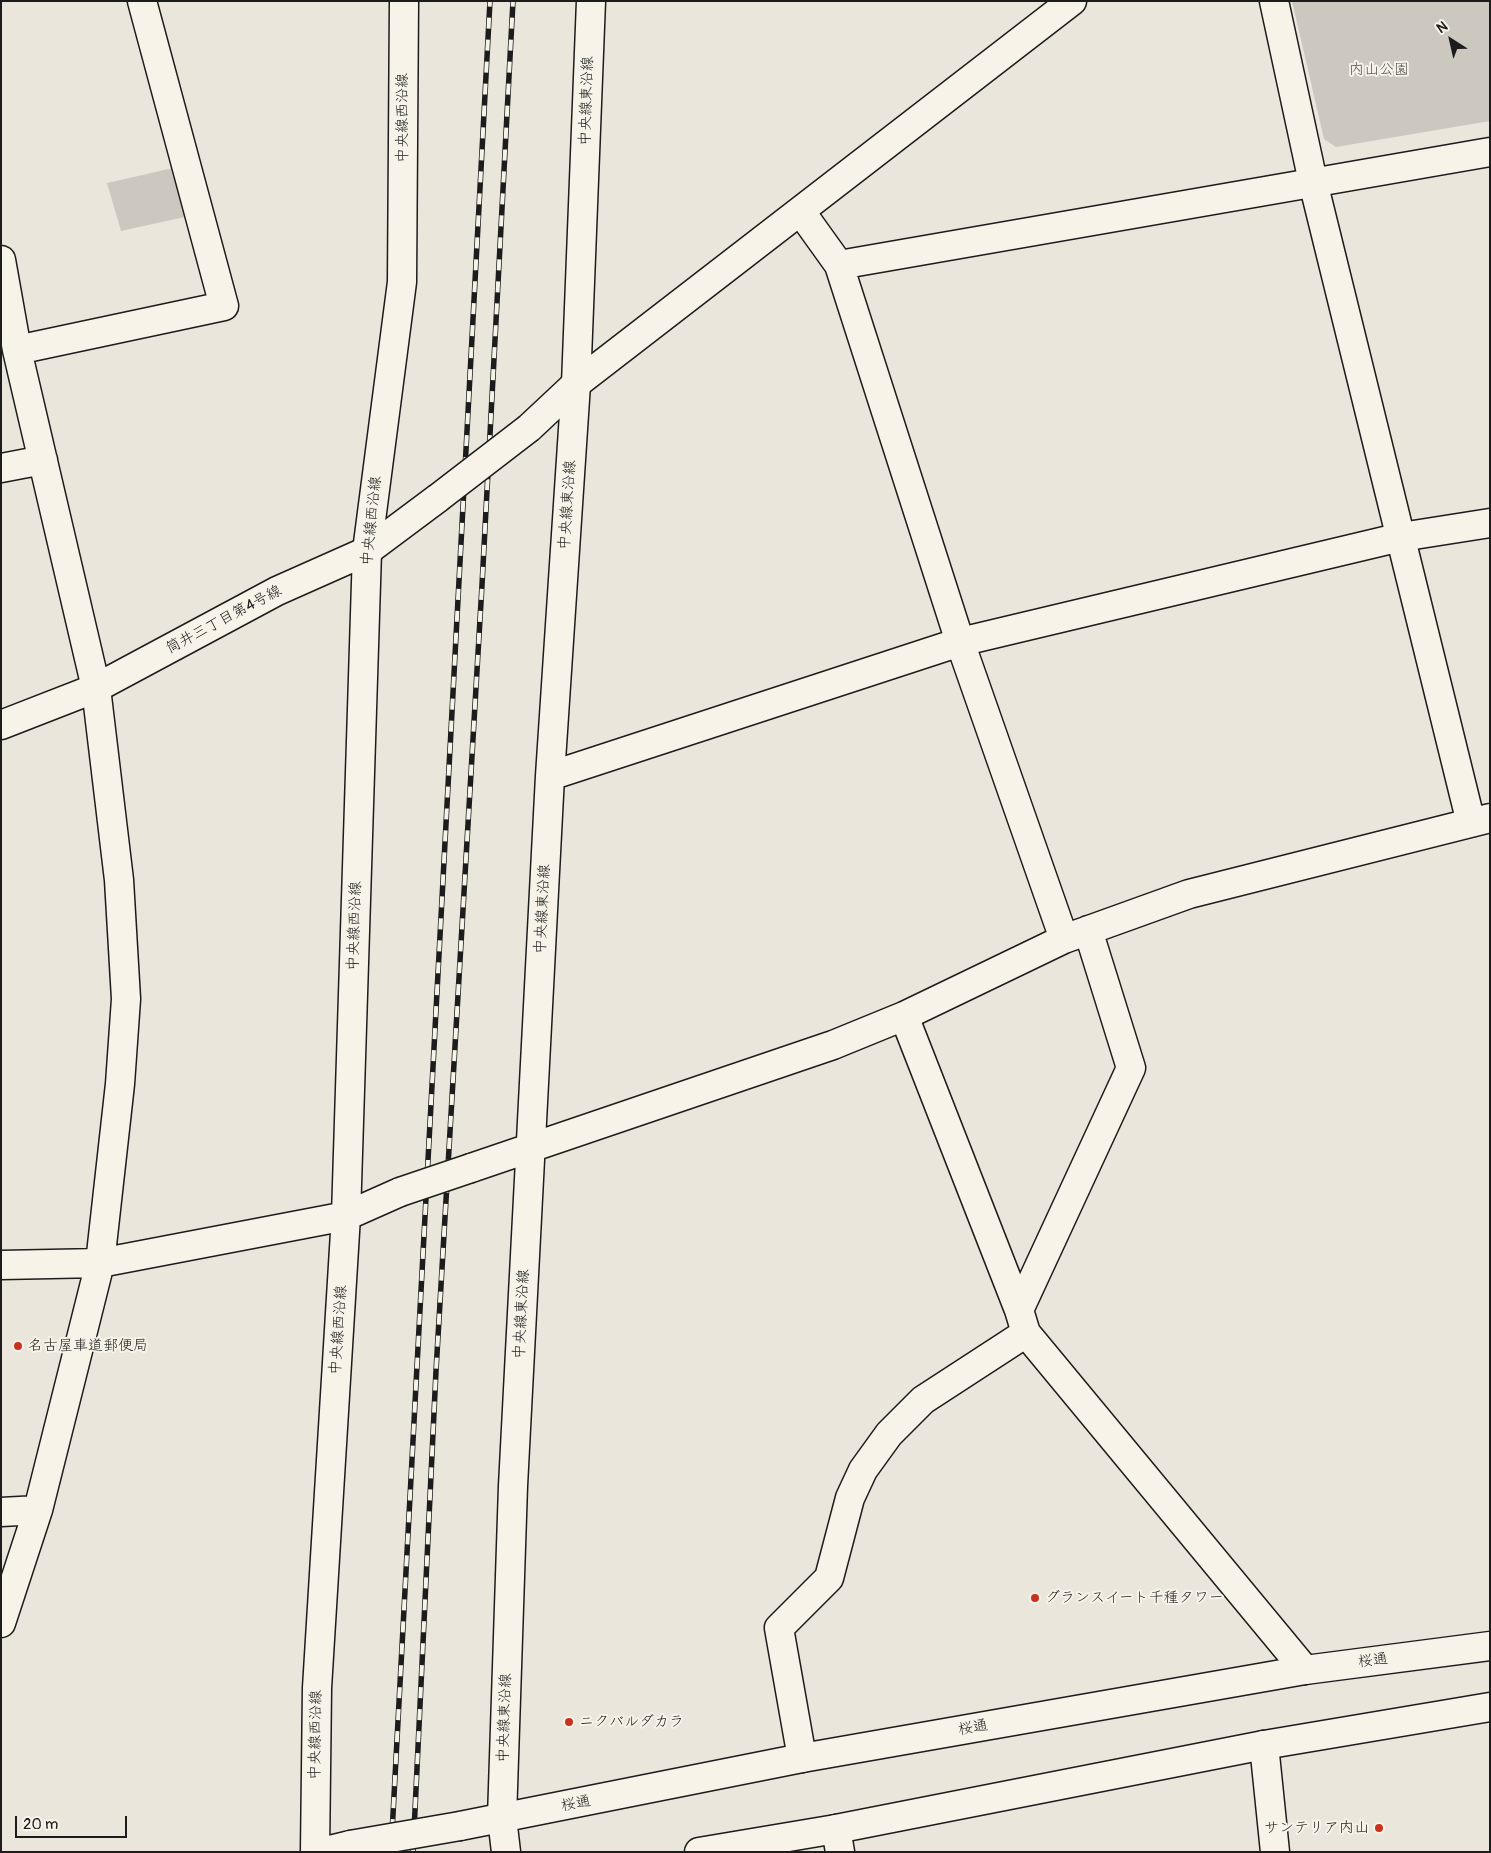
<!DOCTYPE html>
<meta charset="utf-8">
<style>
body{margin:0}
#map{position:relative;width:1491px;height:1853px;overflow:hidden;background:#eae6dc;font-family:Pangolin,sans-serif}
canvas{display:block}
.frame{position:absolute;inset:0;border:2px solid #1c1c1c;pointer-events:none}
.north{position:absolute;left:1426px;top:15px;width:50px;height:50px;-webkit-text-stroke:4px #f7f3e8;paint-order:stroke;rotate:325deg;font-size:14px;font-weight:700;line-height:20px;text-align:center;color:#1c1c1c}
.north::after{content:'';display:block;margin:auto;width:18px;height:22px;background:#1c1c1c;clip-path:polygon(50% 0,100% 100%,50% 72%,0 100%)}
.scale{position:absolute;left:15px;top:1816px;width:112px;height:22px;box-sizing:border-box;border:2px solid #1c1c1c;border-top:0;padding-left:6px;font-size:15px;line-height:18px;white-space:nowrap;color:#1c1c1c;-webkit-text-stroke:4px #f7f3e8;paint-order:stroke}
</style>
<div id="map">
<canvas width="1491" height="1853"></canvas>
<div class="frame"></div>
<div class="north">N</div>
<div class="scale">20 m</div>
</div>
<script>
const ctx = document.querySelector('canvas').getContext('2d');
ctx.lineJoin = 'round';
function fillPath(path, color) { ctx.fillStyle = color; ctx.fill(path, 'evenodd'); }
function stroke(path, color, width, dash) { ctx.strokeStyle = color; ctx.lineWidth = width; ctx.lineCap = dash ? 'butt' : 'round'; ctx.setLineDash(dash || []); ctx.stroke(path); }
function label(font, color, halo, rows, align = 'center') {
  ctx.font = font + ' Pangolin,"Klee One",sans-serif'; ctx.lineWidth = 4; ctx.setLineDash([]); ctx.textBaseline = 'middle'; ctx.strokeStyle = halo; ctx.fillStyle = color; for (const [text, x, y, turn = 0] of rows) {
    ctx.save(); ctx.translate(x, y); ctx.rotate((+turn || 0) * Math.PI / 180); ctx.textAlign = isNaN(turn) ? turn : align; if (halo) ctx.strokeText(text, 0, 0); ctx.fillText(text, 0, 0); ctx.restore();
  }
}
const green = new Path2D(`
 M 1292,1 L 1490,1 L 1490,121 L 1336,147 L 1324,139 Z
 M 182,166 L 194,215 L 121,231 L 107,183 Z`);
const street = new Path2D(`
 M 1274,1 L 1313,182 L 1471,823
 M 801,212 L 839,265 L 960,642 L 1064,939
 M 1,260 L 17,350 L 96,688 L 119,880 L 126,999 L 120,1084 L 100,1263 L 38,1510 L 1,1623
 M 839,265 L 1490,152
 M 17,350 L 224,306 L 142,1
 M 1,468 L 43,460
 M 550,776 L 960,642 L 1401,537 L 1490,523
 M 904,1016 L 1019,1310 L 1026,1333 L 1305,1670
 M 471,1168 L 833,1045 L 904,1016 L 1064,939 L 1189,894 L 1490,818
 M 1,1265 L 100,1263 L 346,1216 L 400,1192
 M 1019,1310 L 1131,1068 L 1088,930
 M 1,1512 L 38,1510
 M 1264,1745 L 1275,1852
 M 802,1758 L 779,1628 L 829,1578 L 850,1498 L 863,1470 L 889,1434 L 923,1400 L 1026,1333
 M 502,1818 L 513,1486 L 550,776 L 576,384 L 591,1
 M 836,1829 L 840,1852
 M 315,1852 L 317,1688 L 346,1216 L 367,551 L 402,282 L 404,1`);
const secondary = new Path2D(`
 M 529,428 L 576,384 L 1072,1
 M 1,725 L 96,688 L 277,591 L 367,551 L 438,498
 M 502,1818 L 506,1852
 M 460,1826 L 802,1758 L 1305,1670 L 1490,1646
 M 321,1852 L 350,1845
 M 699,1852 L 836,1829 L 1264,1745 L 1490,1707`);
const rail = new Path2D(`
 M 391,1852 L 490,1
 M 413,1852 L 436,1371 L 482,585 L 513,1`);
const streetBridge = new Path2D(`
 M 400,1192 L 471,1168`);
const secondaryBridge = new Path2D(`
 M 438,498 L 529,428
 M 350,1845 L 460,1826`);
const markers = [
 [18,1346,5,"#c8321e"],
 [1035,1598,5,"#c8321e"],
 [569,1722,5,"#c8321e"],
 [1379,1828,5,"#c8321e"]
];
const parkNames = [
 ["内山公園",1379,70]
];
const streetNames = [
 ["中央線東沿線",587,101,-88],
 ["中央線西沿線",403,118,-90],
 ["中央線東沿線",568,505,-86],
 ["中央線西沿線",372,521,-84],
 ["筒井三丁目第4号線",224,620,-28],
 ["中央線東沿線",543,909,-87],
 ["中央線西沿線",355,926,-88],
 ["中央線東沿線",522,1314,-87],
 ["中央線西沿線",339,1330,-86],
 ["桜通",1373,1661,-7],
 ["中央線東沿線",505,1718,-88],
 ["桜通",973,1728,-10],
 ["中央線西沿線",316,1735,-89],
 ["桜通",576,1804,-11]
];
const poiNames = [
 ["名古屋車道郵便局",28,1346],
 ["グランスイート千種タワー",1045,1598],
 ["ニクバルダカラ",579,1722],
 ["サンテリア内山",1369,1828,"right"]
];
fillPath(green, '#ccc8c0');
stroke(street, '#1c1c1c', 31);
stroke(secondary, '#1c1c1c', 31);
stroke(street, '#f7f3e8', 28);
stroke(secondary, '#f7f3e8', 28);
stroke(rail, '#1c1c1c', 5.5);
stroke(rail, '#f7f3e8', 4, [11]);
stroke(streetBridge, '#1c1c1c', 31, []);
stroke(secondaryBridge, '#1c1c1c', 31, []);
stroke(streetBridge, '#f7f3e8', 28);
stroke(secondaryBridge, '#f7f3e8', 28);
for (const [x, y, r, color] of markers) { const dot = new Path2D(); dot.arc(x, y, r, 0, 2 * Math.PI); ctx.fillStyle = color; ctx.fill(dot); stroke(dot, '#f7f3e8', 2); }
label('15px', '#51504d', '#f7f3e8', parkNames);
label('15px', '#1c1c1c', '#f7f3e8', streetNames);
label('15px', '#1c1c1c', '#f7f3e8', poiNames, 'left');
</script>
